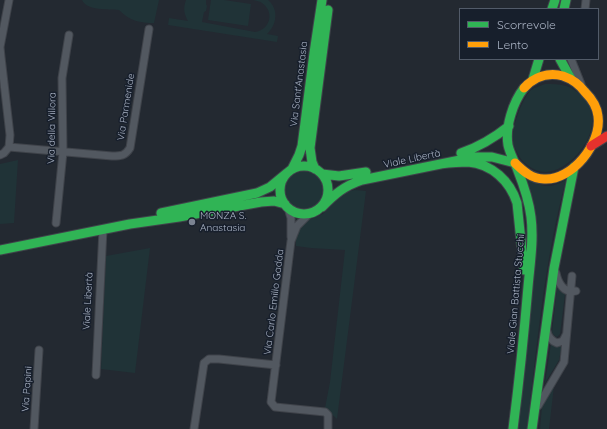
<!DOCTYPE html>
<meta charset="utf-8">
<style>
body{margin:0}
#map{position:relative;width:607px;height:429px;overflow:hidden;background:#232931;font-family:Quicksand,sans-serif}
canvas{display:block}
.legend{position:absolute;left:459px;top:8px;width:140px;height:52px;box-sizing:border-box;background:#171f2c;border:1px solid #525b69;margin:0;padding:5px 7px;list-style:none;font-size:12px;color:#abb4c5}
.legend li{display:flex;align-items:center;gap:8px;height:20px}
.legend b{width:20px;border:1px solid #525b69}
</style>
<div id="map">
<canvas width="607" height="429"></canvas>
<ul class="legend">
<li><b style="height:5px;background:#30b455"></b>Scorrevole</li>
<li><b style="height:5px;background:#ff9f0a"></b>Lento</li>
</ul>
</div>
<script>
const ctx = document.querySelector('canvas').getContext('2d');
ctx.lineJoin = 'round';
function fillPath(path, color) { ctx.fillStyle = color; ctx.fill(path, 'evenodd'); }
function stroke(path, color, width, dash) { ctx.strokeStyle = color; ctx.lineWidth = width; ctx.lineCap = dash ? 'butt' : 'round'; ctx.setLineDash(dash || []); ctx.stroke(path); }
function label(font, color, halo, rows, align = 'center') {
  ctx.font = font + ' Quicksand,sans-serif'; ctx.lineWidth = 3; ctx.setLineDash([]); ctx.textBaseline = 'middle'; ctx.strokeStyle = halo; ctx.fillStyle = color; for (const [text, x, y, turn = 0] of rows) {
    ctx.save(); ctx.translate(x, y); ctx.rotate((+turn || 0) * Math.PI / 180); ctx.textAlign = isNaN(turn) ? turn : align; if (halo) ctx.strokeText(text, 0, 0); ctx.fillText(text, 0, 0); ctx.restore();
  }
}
const green = new Path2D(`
 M 82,0 L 159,0 L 154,23 C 140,23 130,21 119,10 C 108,9 87,11 82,0 Z
 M 186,0 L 206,0 L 206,4 L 207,6 L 206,11 L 204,12 L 202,22 L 255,32 C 270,30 275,12 262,3 C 260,1 256,1 253,0 L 268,0 C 279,9 277,25 267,34 L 278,36 L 277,42 L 168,25 L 169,18 L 188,21 C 184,14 183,8 186,0 Z
 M 211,0 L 224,0 L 251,4 L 248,26 L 208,20 Z
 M 545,84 C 552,84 559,84 566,86 C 581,91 594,107 592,123 C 591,144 568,171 545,172 C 538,172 531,168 526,164 C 521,161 515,149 513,144 C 510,130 522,99 531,90 C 535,87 541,86 545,84 Z
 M 18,160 L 14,223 L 0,224 L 0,164 Z
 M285 190a19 19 0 1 1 38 0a19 19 0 1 1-38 0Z
 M 527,180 C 544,187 549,189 566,180 C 544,261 537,346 527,429 L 517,429 L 533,285 Z
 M 355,190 L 366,191 L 337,419 L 325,408 L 330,382 L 345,250 L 311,248 L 296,246 L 296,235 L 300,225 L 309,219 L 323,214 L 331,205 L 345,192 Z
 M 150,248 L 135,373 L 101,369 L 106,256 Z
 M 557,288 L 565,294 L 560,334 L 557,337 C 554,336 553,334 552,332 Z
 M 551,344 L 555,346 L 562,345 L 559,360 L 545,383 Z
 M 554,386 L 549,429 L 540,429 L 542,406 Z`);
const street = new Path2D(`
 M 9,0 L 0,47 L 1,57 L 10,135 L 9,147
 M 585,9 L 586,0
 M 571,59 L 581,84
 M 9,147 L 112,156 C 121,156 125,156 130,148 L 149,29
 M 0,155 L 4,153 L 9,147
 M 288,208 L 291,218 L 291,237
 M 309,214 L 297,226 L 291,241 L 271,402 L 275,407 L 325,412 L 328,415 L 328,429
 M 56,223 L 63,152 L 62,78 L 69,35
 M 556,273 C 558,283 564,294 576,291
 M 547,331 C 548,337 552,341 557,343 L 563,341 L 566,335
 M 96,375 L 103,229
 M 538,406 L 564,362 L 572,276
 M 34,429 L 39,350
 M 194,429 L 204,363 L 209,359 L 219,359 L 276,365`);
const fast = new Path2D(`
 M 552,9 L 555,0
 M 564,9 L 566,0
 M 560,59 L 571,79
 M 533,79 L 539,59
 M 461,153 C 479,147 494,138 509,126
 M 440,164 C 449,163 459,162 468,162 C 492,164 510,181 517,203 L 524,270
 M280 190a24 24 0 1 1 48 0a24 24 0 1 1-48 0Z
 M 292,169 L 299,155 L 302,146 L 314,53 L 322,0
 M 315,169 L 312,162 L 310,148 L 328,10
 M 322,174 L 339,176 L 366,172
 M 322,207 C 335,194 344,186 362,180 L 475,157 L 492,157 L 515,163
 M 161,213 L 257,193 L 270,187 L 287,173
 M 0,250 L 130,224 L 179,217 L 261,202 L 274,201 L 285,204
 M 513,429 C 519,382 524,334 528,287 C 530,264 534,240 531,217 C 529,201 524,186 518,171 C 515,162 510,154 508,145 C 505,127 513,102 524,88
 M 532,429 L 554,268 L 574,167`);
const slow = new Path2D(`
 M 515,163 C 523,171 532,179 544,179 C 572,181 602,143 598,116 C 597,107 591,98 585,92 C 579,84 572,79 563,76 C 548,72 534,77 524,88`);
const jam = new Path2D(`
 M 591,146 L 607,136`);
const markers = [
 [192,222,4,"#7b8391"]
];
const streetNames = [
 ["Via Sant'Anastasia",299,84,-83],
 ["Via Parmenide",126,107,-81],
 ["Via della Villora",52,128,-89],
 ["Viale Libertà",412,159,-12],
 ["Viale Gian Battista Stucchi",516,294,-85],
 ["Viale Libertà",88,301,-87],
 ["Via Carlo Emilio Gadda",274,302,-83],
 ["Via Papini",27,389,-86]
];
const poiNames = [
 ["MONZA S.",200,216],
 ["Anastasia",200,228]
];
fillPath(green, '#203337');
stroke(street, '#3f434a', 9);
stroke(fast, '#3f434a', 11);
stroke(slow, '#3f434a', 11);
stroke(jam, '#3f434a', 11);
stroke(street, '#525860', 7);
stroke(fast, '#30b455', 9);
stroke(slow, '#ff9f0a', 9);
stroke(jam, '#e5322d', 9);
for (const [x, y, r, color] of markers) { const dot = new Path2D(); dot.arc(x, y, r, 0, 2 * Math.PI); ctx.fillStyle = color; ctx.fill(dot); stroke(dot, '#171f2c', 1.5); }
label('10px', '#abb4c5', '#171f2c', streetNames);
label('10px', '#abb4c5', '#171f2c', poiNames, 'left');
</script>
